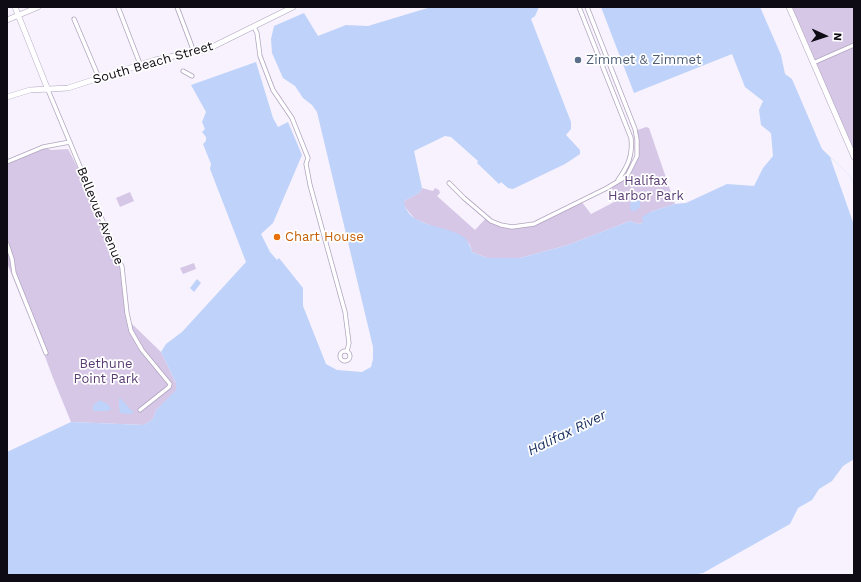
<!DOCTYPE html>
<style>
body{margin:0}
#map{position:relative;width:861px;height:582px;overflow:hidden;background:#f7f2fd;font-family:"Work Sans",sans-serif}
canvas{display:block}
.frame{position:absolute;inset:0;border:8px solid #0f0b14;pointer-events:none}
.north{position:absolute;left:805px;top:16px;width:40px;height:40px;-webkit-text-stroke:3px #fff;paint-order:stroke;rotate:93deg;font-size:11px;font-weight:700;line-height:16px;text-align:center;color:#0f0b14}
.north::after{content:'';display:block;margin:auto;width:14px;height:18px;background:#0f0b14;clip-path:polygon(50% 0,100% 100%,50% 72%,0 100%)}
</style>
<div id="map">
<canvas width="861" height="582"></canvas>
<div class="frame"></div>
<div class="north">N</div>
</div>
<script>
const ctx = document.querySelector('canvas').getContext('2d');
ctx.lineJoin = 'round';
function fillPath(path, color) { ctx.fillStyle = color; ctx.fill(path, 'evenodd'); }
function stroke(path, color, width, dash) { ctx.strokeStyle = color; ctx.lineWidth = width; ctx.lineCap = dash ? 'butt' : 'round'; ctx.setLineDash(dash || []); ctx.stroke(path); }
function label(font, color, halo, rows, align = 'center') {
  ctx.font = font + ' "Work Sans",sans-serif'; ctx.lineWidth = 3.5; ctx.setLineDash([]); ctx.textBaseline = 'middle'; ctx.strokeStyle = halo; ctx.fillStyle = color; for (const [text, x, y, turn = 0] of rows) {
    ctx.save(); ctx.translate(x, y); ctx.rotate((+turn || 0) * Math.PI / 180); ctx.textAlign = isNaN(turn) ? turn : align; if (halo) ctx.strokeText(text, 0, 0); ctx.fillText(text, 0, 0); ctx.restore();
  }
}
const green = new Path2D(`
 M 789,7 L 854,7 L 854,154 Z
 M 646,127 L 649,128 L 675,204 L 650,212 L 643,223 L 638,224 L 630,221 L 568,245 L 520,258 L 487,258 L 472,252 L 470,245 L 466,240 L 415,219 L 408,211 L 404,205 L 404,201 L 419,193 L 422,188 L 433,191 L 435,188 L 439,190 L 440,193 L 437,196 L 475,230 L 487,217 L 491,221 L 512,227 L 534,224 L 581,201 L 591,214 L 618,200 L 611,186 L 627,176 L 637,156 L 635,131 Z
 M 43,147 L 51,150 L 68,149 L 98,207 L 122,267 L 129,321 L 161,352 L 176,383 L 176,391 L 156,410 L 153,419 L 144,425 L 71,422 L 53,378 L 14,273 L 7,245 L 7,162 Z
 M 130,192 L 134,201 L 120,207 L 116,198 Z
 M 7,251 L 10,259 L 12,274 L 32,325 L 7,263 Z
 M 194,263 L 196,269 L 183,274 L 180,268 Z`);
const water = new Path2D(`
 M 431,7 L 539,7 L 535,16 L 531,19 L 571,122 L 571,129 L 566,135 L 580,150 L 580,154 L 565,164 L 513,189 L 508,188 L 501,182 L 499,184 L 477,163 L 478,161 L 451,137 L 445,136 L 414,151 L 422,188 L 419,193 L 404,201 C 406,227 446,225 462,236 C 468,240 470,246 472,252 L 487,258 L 520,258 L 568,245 L 630,221 L 638,224 L 643,223 L 642,217 L 650,212 L 675,204 L 686,203 L 727,184 L 754,186 L 763,168 L 773,156 L 771,133 L 761,125 L 759,110 L 763,101 L 745,87 L 732,54 L 634,93 L 601,7 L 760,7 L 781,55 L 785,74 L 792,79 L 822,149 L 850,176 L 854,185 L 854,459 L 843,466 L 832,481 L 819,489 L 812,500 L 798,508 L 790,524 L 703,573 L 691,575 L 7,575 L 7,452 L 71,422 L 144,425 L 153,419 L 156,410 L 176,390 L 176,383 L 161,352 L 166,344 L 182,332 L 246,262 L 210,169 L 211,164 L 203,144 L 206,141 L 206,137 L 202,132 L 205,129 L 202,122 L 206,112 L 191,85 L 256,62 L 273,118 L 278,127 L 288,122 L 302,155 L 273,223 L 261,234 L 270,252 L 277,260 L 279,258 L 303,288 L 303,306 L 326,364 L 337,370 L 362,372 L 371,367 L 373,359 L 373,347 L 317,112 L 312,105 L 303,98 L 295,86 L 283,78 L 272,53 L 271,39 L 274,26 L 304,13 L 318,36 L 346,25 L 368,26 Z
 M 631,198 C 637,197 642,201 640,207 L 635,211 L 631,211 L 630,204 Z
 M 197,279 L 201,283 L 194,292 L 190,288 Z
 M 120,398 L 133,412 L 132,414 L 128,414 L 120,413 L 119,406 L 119,399 Z
 M 100,400 L 109,405 L 111,409 L 108,411 L 93,411 L 93,405 Z`);
const pier = new Path2D(`
 M 830,157 L 850,176 L 854,185 L 854,225 Z`);
const street = new Path2D(`
 M 118,7 L 140,64
 M 177,7 L 194,52
 M 579,7 L 631,138 C 633,155 628,166 618,180
 M 74,19 L 99,78
 M 254,27 L 257,33 L 260,56 L 273,90 L 292,118 L 308,158 L 306,164 L 310,185 L 345,312 L 349,343 L 347,351
 M 813,63 L 854,45
 M 183,71 L 192,76
 M 48,90 L 122,267 L 127,313 L 131,331 L 142,350 L 170,384 L 169,387 L 140,410
 M 7,162 L 43,147 L 70,142
 M 449,183 L 464,198 L 491,221 L 501,225 L 512,227 L 534,224 L 607,188 L 627,176 L 637,156 L 637,140 L 635,129 L 587,7
 M 7,244 L 12,259 L 14,273 L 46,353
 M340 356a5 5 0 1 1 10 0a5 5 0 1 1-10 0Z`);
const secondary = new Path2D(`
 M 15,7 L 48,90
 M 789,7 L 854,157
 M 7,20 L 38,7
 M 7,97 L 30,90 L 68,88 L 155,60 L 208,49 L 293,7`);
const markers = [
 [578,60,4,"#5c6f8a"],
 [277,237,4,"#e8710a"]
];
const serviceNames = [
 ["Zimmet & Zimmet",586,60]
];
const streetNames = [
 ["South Beach Street",153,63,-16],
 ["Bellevue Avenue",100,216,68]
];
const parkNames = [
 ["Halifax",646,181],
 ["Harbor Park",646,196],
 ["Bethune",106,364],
 ["Point Park",106,379]
];
const foodNames = [
 ["Chart House",285,237]
];
const waterNames = [
 ["Halifax River",567,433,-26]
];
fillPath(green, '#d6c7e7');
fillPath(water, '#bed2fa');
fillPath(pier, '#f7f2fd');
stroke(street, '#b1a5bf', 5);
stroke(secondary, '#b1a5bf', 6);
stroke(street, '#fff', 3.5);
stroke(secondary, '#fff', 5);
for (const [x, y, r, color] of markers) { const dot = new Path2D(); dot.arc(x, y, r, 0, 2 * Math.PI); ctx.fillStyle = color; ctx.fill(dot); stroke(dot, '#fff', 1.5); }
label('13px', '#4e5e75', '#fff', serviceNames, 'left');
label('13px', '#0f0b14', '#fff', streetNames);
label('13px', '#5a3e73', '#fff', parkNames);
label('13px', '#c56008', '#fff', foodNames, 'left');
label('italic 14px', '#1b3161', '#fff', waterNames);
</script>
